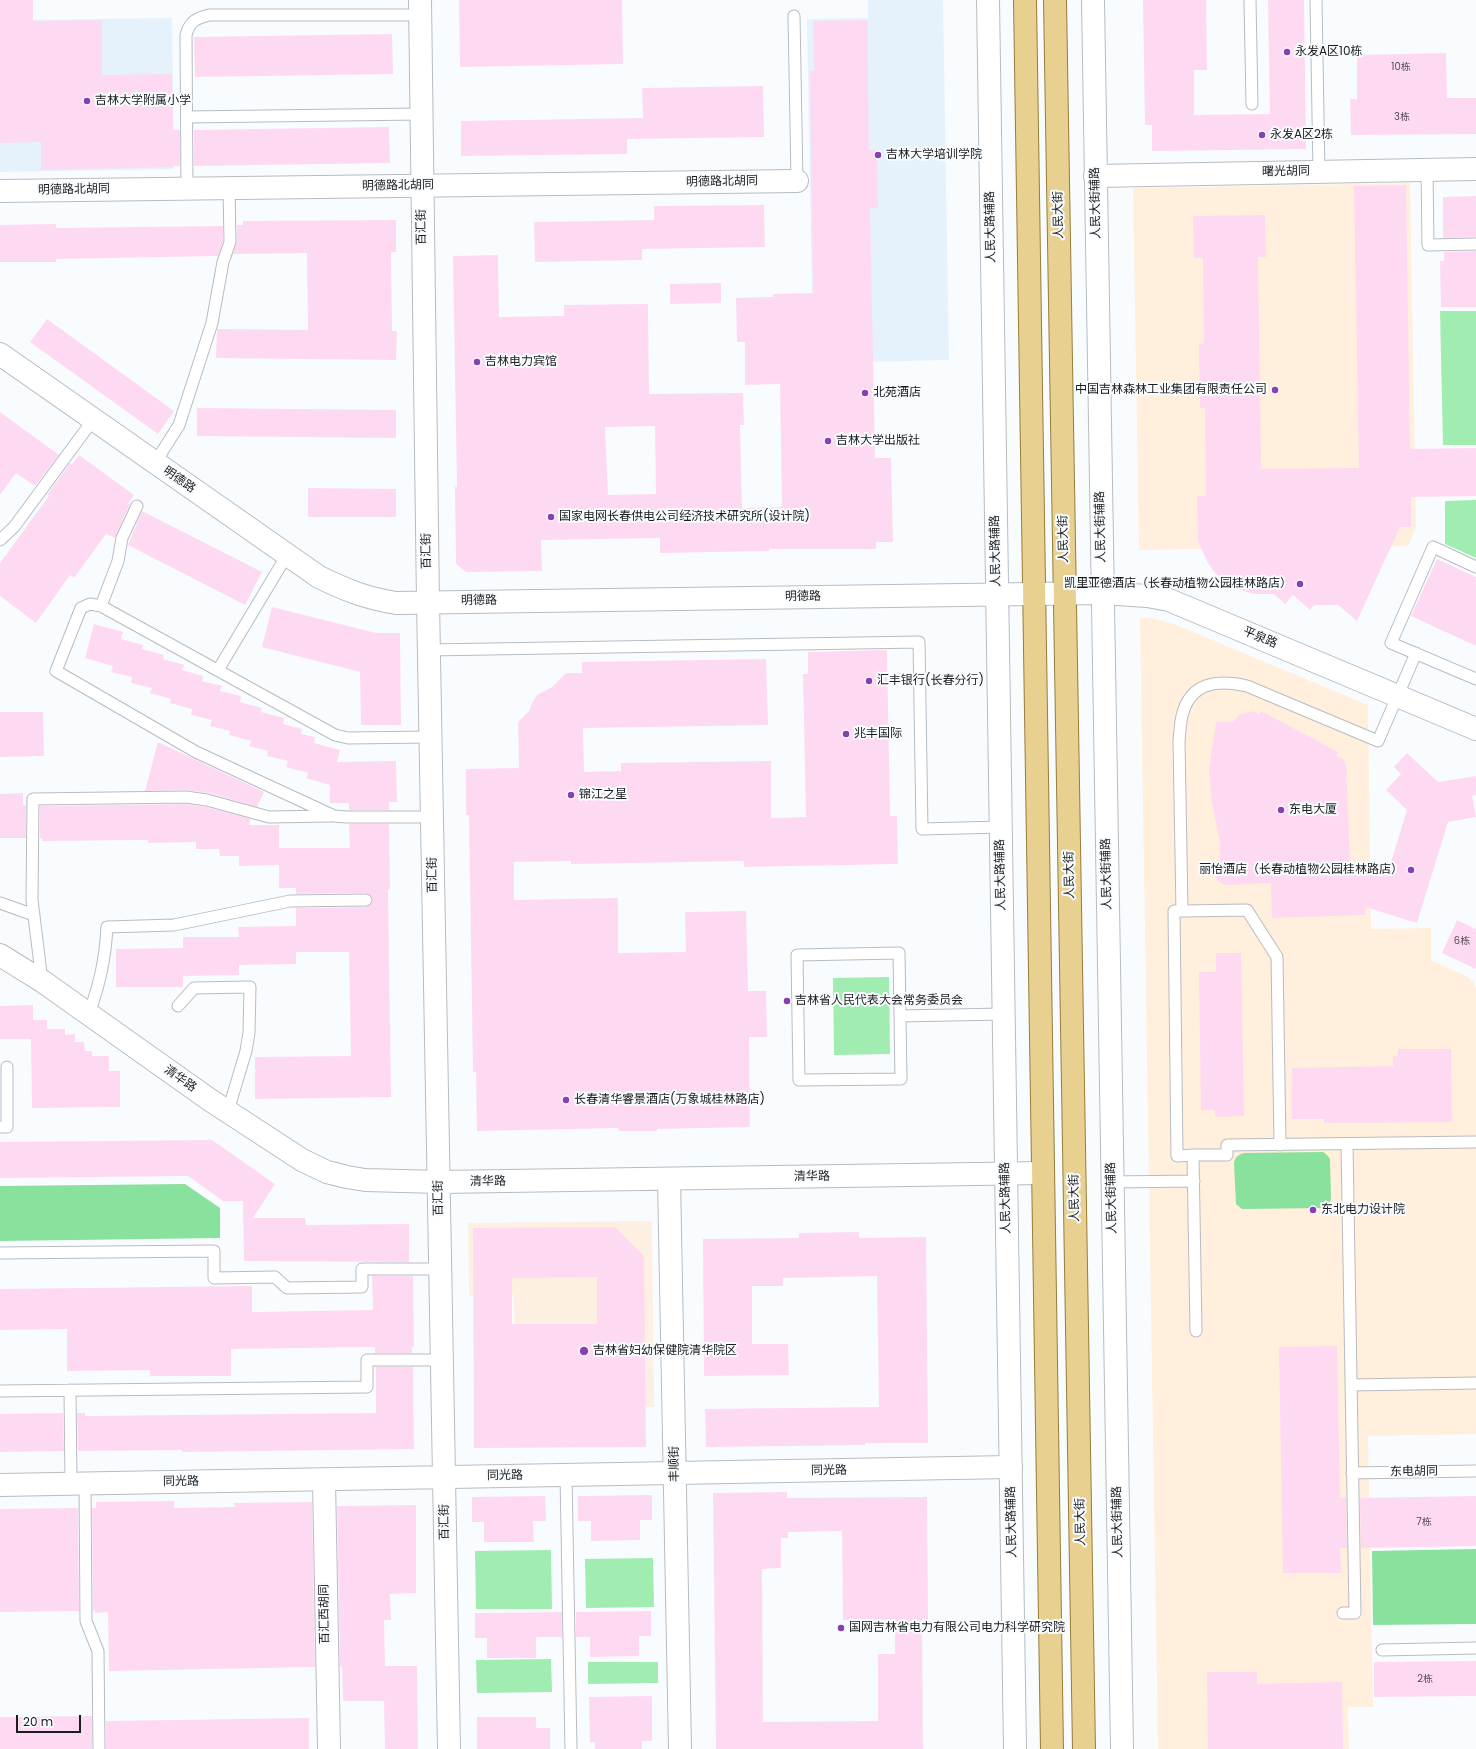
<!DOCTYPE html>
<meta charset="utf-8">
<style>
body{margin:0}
#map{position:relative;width:1476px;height:1749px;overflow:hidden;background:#f9fcff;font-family:Poppins,sans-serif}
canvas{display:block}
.scale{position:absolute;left:16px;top:1715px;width:65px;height:18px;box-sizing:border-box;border:2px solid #1a1c1d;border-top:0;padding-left:5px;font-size:12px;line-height:14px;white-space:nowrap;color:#1a1c1d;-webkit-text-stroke:3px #f9fcff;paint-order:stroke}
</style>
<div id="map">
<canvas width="1476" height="1749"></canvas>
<div class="scale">20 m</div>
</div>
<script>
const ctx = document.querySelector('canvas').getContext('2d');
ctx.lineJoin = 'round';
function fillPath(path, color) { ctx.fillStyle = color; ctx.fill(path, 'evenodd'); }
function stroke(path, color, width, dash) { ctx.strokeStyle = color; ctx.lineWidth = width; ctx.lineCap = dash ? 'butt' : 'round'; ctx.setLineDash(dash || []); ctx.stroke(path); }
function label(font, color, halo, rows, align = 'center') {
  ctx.font = font + ' Poppins,"Noto Sans SC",sans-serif'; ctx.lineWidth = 4; ctx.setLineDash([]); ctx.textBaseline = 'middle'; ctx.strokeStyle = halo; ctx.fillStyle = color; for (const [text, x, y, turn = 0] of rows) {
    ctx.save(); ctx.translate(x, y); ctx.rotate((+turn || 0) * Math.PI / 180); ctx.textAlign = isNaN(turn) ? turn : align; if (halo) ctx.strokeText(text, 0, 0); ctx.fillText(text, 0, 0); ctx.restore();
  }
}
const commercial = new Path2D(`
 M 1410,183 L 1416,528 L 1408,546 L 1139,550 L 1133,188 Z
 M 1140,618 L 1151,618 L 1174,624 L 1368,705 L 1371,929 L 1431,928 L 1431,960 L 1470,978 L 1476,987 L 1476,1434 L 1368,1436 L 1373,1707 L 1348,1707 L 1349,1749 L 1158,1749 Z`);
const built = new Path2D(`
 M 868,0 L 943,0 L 949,360 L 819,363 L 817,292 L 812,292 L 807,19 L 868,18 Z
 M 172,18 L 174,169 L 0,172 L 0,33 L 29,20 Z`);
const medical = new Path2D(`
 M 652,1221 L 654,1407 L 516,1408 L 514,1295 L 469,1296 L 468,1223 Z`);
const green = new Path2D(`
 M 1440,311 L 1476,311 L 1476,445 L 1443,445 Z
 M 1476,500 L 1476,558 L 1445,544 L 1445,501 Z
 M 889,977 L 890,1054 L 834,1055 L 833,978 Z
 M 551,1550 L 552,1609 L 476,1609 L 475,1551 Z
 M 653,1558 L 654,1607 L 586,1608 L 585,1559 Z
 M 551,1659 L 552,1692 L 477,1693 L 476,1660 Z
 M 588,1662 L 658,1662 L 658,1683 L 588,1684 Z`);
const forest = new Path2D(`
 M 1323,1152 L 1327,1155 L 1330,1159 L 1331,1198 C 1330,1204 1327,1207 1321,1208 L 1242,1209 L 1236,1204 L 1234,1163 C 1235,1157 1238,1155 1244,1153 Z
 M 185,1184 L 220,1208 L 220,1238 L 0,1241 L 0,1186 Z
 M 1476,1549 L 1476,1624 L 1373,1625 L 1372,1551 Z`);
const building = new Path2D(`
 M 0,0 L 33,0 L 33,21 L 102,20 L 102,75 L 172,74 L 173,130 L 180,130 L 180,166 L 174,166 L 174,167 L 41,170 L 41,142 L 0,143 Z
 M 459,0 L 622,0 L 623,64 L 460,67 Z
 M 1143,0 L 1206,0 L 1207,70 L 1194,70 L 1194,115 L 1270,114 L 1268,0 L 1304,0 L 1306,149 L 1152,151 L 1152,125 L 1145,125 Z
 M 867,20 L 869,150 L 877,150 L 878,208 L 870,208 L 875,458 L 891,458 L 893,542 L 876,542 L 876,549 L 769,549 L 769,551 L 660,553 L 660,538 L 541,540 L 542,571 L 466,572 L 456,564 L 455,487 L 457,487 L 453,256 L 498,255 L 499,317 L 564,316 L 564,305 L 648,304 L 649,394 L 743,393 L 744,425 L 740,425 L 742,508 L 782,507 L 780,384 L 745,385 L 745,342 L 737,342 L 736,298 L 773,297 L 773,294 L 813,293 L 810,71 L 814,71 L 813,21 ZM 655,426 L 656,494 L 608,495 L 605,427 Z
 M 392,34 L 393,74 L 195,77 L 194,37 Z
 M 1446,53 L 1447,98 L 1476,98 L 1476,134 L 1351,135 L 1350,99 L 1357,99 L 1357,55 Z
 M 763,86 L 764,137 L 627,139 L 627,154 L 461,156 L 461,121 L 643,118 L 642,88 Z
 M 389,127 L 390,163 L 194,166 L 194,130 Z
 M 1406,185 L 1410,449 L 1476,448 L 1476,496 L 1411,497 L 1411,527 L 1400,527 L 1357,621 L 1338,605 L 1314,605 L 1310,610 L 1293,595 L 1285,604 L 1274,594 L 1253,594 L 1232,587 L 1214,572 L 1208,563 L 1198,541 L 1197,496 L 1206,496 L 1205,408 L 1200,408 L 1199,344 L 1204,343 L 1203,258 L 1194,258 L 1193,216 L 1265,215 L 1266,257 L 1258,257 L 1261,469 L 1359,468 L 1354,186 Z
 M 1476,196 L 1476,237 L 1443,238 L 1443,197 Z
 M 764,205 L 765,247 L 642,249 L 642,260 L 535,262 L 534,222 L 654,220 L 654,206 Z
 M 396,220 L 396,252 L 391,252 L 392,331 L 397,331 L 396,360 L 216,358 L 217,329 L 308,330 L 307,253 L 233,254 L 237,242 L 237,225 L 243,225 L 243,221 Z
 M 56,224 L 56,228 L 223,226 L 223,241 L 218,256 L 56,259 L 56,262 L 0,262 L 0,225 Z
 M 1476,251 L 1476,307 L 1441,307 L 1440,261 L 1444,261 L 1444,252 Z
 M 721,283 L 721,303 L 670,304 L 670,284 Z
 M 47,319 L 174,411 L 158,434 L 30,342 Z
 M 197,408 L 396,410 L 396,438 L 197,436 Z
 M 0,412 L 59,455 L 35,486 L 16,473 L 0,495 Z
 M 79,455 L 134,495 L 128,504 L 130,504 L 115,538 L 106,534 L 74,578 L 70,575 L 36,623 L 0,596 L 0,563 L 49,496 L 47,495 L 70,463 L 72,464 Z
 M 308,488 L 396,489 L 396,517 L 308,517 Z
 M 142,511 L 262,572 L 245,605 L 128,545 Z
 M 1437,559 L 1476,577 L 1476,646 L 1411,616 Z
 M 272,607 L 376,633 L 400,633 L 401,725 L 361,725 L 360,672 L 262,647 Z
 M 94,624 L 123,632 L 121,639 L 143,645 L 142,649 L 164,655 L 163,659 L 184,665 L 182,670 L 203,676 L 202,681 L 222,686 L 220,691 L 241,696 L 240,702 L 262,708 L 261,712 L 284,718 L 283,724 L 302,729 L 301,734 L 315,737 L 314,743 L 340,750 L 337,762 L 396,761 L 397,802 L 389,802 L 389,810 L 349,810 L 349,803 L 330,803 L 330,785 L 306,778 L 308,773 L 286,767 L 288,761 L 267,756 L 268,751 L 249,746 L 251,741 L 229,735 L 230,731 L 210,726 L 212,720 L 191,715 L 192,709 L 170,703 L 171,699 L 150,693 L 152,688 L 131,683 L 132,677 L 111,672 L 113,666 L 85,658 Z
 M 887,650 L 890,816 L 897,816 L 898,864 L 744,867 L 744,861 L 571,864 L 571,861 L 514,862 L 514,900 L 618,898 L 618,953 L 686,952 L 685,912 L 746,911 L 748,991 L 766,991 L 767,1037 L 749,1037 L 750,1127 L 657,1129 L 657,1131 L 619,1131 L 618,1128 L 477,1131 L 476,1072 L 473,1072 L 469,815 L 466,815 L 466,769 L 519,768 L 518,722 L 529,711 L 532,703 L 537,695 L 552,687 L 566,673 L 582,673 L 582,662 L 766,659 L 768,725 L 583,728 L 584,772 L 621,771 L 621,763 L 771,761 L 771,818 L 806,817 L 803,674 L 808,674 L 808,652 Z
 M 1253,711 L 1259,715 L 1261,711 L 1338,752 L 1336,756 L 1344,760 L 1347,770 L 1346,783 L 1347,785 L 1350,864 L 1391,862 L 1407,810 L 1386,790 L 1401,774 L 1394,767 L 1407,753 L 1438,782 L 1476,776 L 1476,795 L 1472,796 L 1476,817 L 1448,822 L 1417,923 L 1365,907 L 1365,915 L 1272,918 L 1271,883 L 1225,885 L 1217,880 L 1216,873 L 1220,868 L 1220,842 L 1212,803 L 1209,770 L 1216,722 L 1233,722 L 1239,715 Z
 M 0,712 L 43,712 L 44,756 L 0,757 Z
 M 158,742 L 264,792 L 257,807 L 209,793 L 187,790 L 145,791 Z
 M 23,793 L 23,805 L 26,805 L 26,838 L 0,838 L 0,794 Z
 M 186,804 L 206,807 L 251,819 L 249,825 L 279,825 L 279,848 L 350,848 L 349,824 L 389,824 L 390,889 L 388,889 L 391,1097 L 255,1099 L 255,1057 L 351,1056 L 349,952 L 296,952 L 296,964 L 239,965 L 239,975 L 183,976 L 183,987 L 116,987 L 116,949 L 183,948 L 183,937 L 239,937 L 238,927 L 296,926 L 296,908 L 366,907 L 372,903 L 372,896 L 366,893 L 296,894 L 296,888 L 279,888 L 279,865 L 239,866 L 239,856 L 220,856 L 219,849 L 196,849 L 196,842 L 148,843 L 148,840 L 42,841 L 42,838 L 40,838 L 40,806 Z
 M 1457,920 L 1476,929 L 1476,969 L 1442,953 Z
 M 1216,953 L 1241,953 L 1244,1116 L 1215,1117 L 1215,1110 L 1201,1110 L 1199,972 L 1216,972 Z
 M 33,1005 L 33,1020 L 47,1020 L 47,1029 L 65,1029 L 65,1035 L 75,1034 L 75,1042 L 84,1042 L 85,1051 L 92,1051 L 92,1056 L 109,1056 L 109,1071 L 120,1071 L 120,1107 L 32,1108 L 31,1039 L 0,1039 L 0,1006 Z
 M 1398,1049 L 1451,1049 L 1452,1122 L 1324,1123 L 1324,1119 L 1292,1119 L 1292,1068 L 1393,1066 L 1393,1056 L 1398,1056 Z
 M 212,1140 L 275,1184 L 253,1218 L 305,1218 L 306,1225 L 409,1224 L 409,1262 L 244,1261 L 243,1201 L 223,1201 L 188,1176 L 0,1178 L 0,1142 Z
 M 615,1227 L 644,1256 L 646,1447 L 474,1448 L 473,1228 ZM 597,1277 L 597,1324 L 512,1324 L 512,1278 Z
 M 859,1232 L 859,1238 L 926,1237 L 928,1443 L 865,1443 L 865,1445 L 706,1447 L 705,1409 L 879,1407 L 877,1276 L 783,1278 L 783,1286 L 752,1286 L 752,1344 L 788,1344 L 789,1375 L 704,1376 L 703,1239 L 799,1238 L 799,1233 Z
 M 372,1276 L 413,1276 L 414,1347 L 412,1347 L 412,1353 L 375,1353 L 375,1347 L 231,1349 L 231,1376 L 150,1376 L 150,1370 L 67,1371 L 67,1329 L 0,1330 L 0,1289 L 252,1286 L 252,1312 L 373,1310 Z
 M 1337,1346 L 1340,1498 L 1346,1498 L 1347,1548 L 1340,1548 L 1341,1573 L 1283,1573 L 1279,1347 Z
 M 376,1367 L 413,1367 L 414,1449 L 182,1452 L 182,1450 L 78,1451 L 77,1413 L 85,1413 L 85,1416 L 376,1413 Z
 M 63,1413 L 64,1451 L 0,1452 L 0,1414 Z
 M 787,1492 L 787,1498 L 927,1497 L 928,1619 L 922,1619 L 923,1749 L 716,1749 L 713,1493 ZM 842,1531 L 843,1620 L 895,1620 L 895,1654 L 878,1654 L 878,1721 L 763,1722 L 762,1569 L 781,1568 L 781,1538 L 788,1538 L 788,1532 Z
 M 652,1495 L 652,1520 L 640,1520 L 640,1540 L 591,1541 L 591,1521 L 578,1521 L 578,1496 Z
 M 545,1496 L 546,1521 L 533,1521 L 534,1542 L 484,1542 L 484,1522 L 472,1522 L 472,1497 Z
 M 1476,1496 L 1476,1546 L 1361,1548 L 1360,1498 Z
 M 174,1501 L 174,1508 L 235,1507 L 234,1503 L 312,1502 L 315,1667 L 109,1671 L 108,1612 L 95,1613 L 95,1611 L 93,1611 L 92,1508 L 96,1508 L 96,1502 Z
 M 416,1505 L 416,1593 L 390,1594 L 391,1620 L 384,1620 L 385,1666 L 417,1666 L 418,1749 L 385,1749 L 384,1701 L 343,1701 L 342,1667 L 340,1667 L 337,1506 Z
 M 78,1508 L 79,1611 L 0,1612 L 0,1509 Z
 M 651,1611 L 651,1636 L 639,1636 L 639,1656 L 590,1657 L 590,1637 L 576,1637 L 576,1612 Z
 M 562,1612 L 562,1637 L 536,1637 L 536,1658 L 487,1658 L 487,1638 L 475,1638 L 475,1613 Z
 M 1476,1661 L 1476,1696 L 1374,1697 L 1374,1662 Z
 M 1207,1672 L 1257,1672 L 1257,1684 L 1342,1682 L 1343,1749 L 1208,1749 Z
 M 652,1696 L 652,1741 L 642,1741 L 642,1749 L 595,1749 L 595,1742 L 590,1742 L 589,1697 Z
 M 92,1716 L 92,1749 L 0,1749 L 0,1717 Z
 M 477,1717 L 536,1717 L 536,1728 L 550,1728 L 550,1749 L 477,1749 Z
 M 309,1718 L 309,1749 L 106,1749 L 106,1721 Z`);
const service = new Path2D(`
 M 1250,0 L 1252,104
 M 1316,0 L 1319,172
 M 794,16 L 797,181
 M 187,117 L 421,114
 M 1427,169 L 1428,245 L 1476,244
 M 187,189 L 186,35 C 190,21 195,19 209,15 L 420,15
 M 155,463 L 179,425 L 212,323 L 223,262 L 230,242 L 229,188
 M 0,540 L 14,527 L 93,420
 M 1476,567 L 1433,547 L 1391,643 L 1476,679
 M 101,606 L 118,561 L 122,538 L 137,506
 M 429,650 L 919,642 L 922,829 L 1001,827
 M 218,670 L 287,555
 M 431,737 L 348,738 L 335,735 L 101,606 L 90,604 L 81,608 L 56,671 L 196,752 L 334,816 L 347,817 L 432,817
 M 0,903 L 34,915
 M 1182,911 L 1247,910 L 1277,957 L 1280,1145
 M 899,953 L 901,1079 L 799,1080 L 797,955 Z
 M 42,981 L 32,900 L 33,799 L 186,797 L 207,800 L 269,817 L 331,816
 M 178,1006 L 194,988 L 250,987 L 249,1033 L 246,1051 L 228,1111
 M 89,1014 C 100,982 105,961 107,927 L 174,925 L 290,901 L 366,900
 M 900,1016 L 1003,1014
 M 0,1127 L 7,1127 L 7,1067
 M 1193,1155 L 1227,1155 L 1227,1145 L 1476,1142
 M 1112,1182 L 1194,1181
 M 0,1253 L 214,1251 L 214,1278 L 275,1277 L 287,1288 L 362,1287 L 362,1269 L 440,1269
 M 1196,1331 L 1193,1155 L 1177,1156 L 1174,911 L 1182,911 L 1179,741 C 1180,733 1180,724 1182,716 C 1190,682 1218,679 1247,686 L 1378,741 L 1416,653
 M 1351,1385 L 1476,1383
 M 70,1390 L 71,1484
 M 0,1391 L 367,1387 L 367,1360 L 442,1360
 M 1352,1473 L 1476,1471
 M 566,1475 L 571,1749
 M 85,1483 L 86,1621 L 98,1651 L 99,1749
 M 1343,1613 L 1355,1613 L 1347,1144
 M 1382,1650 L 1476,1648`);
const minor = new Path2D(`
 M 1095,176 L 1476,169
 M 0,191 L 797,181
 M 324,1480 L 329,1749`);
const tertiary = new Path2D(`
 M 420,0 L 428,602 L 449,1749
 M 0,354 L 319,577 C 346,590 365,598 396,603 L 1103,593 L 1147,596 L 1169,600 L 1476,729
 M 0,955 L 42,981 L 210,1100 L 302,1160 L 327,1172 L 347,1177 L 365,1180 L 439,1182 L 1043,1173
 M 669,1179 L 680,1749
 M 0,1485 L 1011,1467`);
const secondary = new Path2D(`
 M 988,0 L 1015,1749
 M 1093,0 L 1122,1749`);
const primary = new Path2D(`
 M 1025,0 L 1052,1749
 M 1055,0 L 1084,1749`);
const markers = [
 [1287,52,4,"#893fb1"],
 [87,101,4,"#893fb1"],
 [1262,135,4,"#893fb1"],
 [878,155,4,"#893fb1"],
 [477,362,4,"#893fb1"],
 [1275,390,4,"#893fb1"],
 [865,393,4,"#893fb1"],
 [828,441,4,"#893fb1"],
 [551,517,4,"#893fb1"],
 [1300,584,4,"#893fb1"],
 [869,681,4,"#893fb1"],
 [846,734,4,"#893fb1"],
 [571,795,4,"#893fb1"],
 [1281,810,4,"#893fb1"],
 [1411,870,4,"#893fb1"],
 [787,1001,4,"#893fb1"],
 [566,1100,4,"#893fb1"],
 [1313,1210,4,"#893fb1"],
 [584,1351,5,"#893fb1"],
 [841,1628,4,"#893fb1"]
];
const numberNames = [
 ["10栋",1401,67],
 ["3栋",1402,117],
 ["6栋",1462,941],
 ["7栋",1424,1522],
 ["2栋",1425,1679]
];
const poiNames = [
 ["永发A区10栋",1295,52],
 ["吉林大学附属小学",95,101],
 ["永发A区2栋",1270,135],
 ["吉林大学培训学院",886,155],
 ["吉林电力宾馆",485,362],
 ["中国吉林森林工业集团有限责任公司",1267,390,"right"],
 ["北苑酒店",873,393],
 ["吉林大学出版社",836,441],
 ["国家电网长春供电公司经济技术研究所(设计院)",559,517],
 ["凯里亚德酒店（长春动植物公园桂林路店）",1292,584,"right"],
 ["汇丰银行(长春分行)",877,681],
 ["兆丰国际",854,734],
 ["锦江之星",579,795],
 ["东电大厦",1289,810],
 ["丽怡酒店（长春动植物公园桂林路店）",1403,870,"right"],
 ["吉林省人民代表大会常务委员会",795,1001],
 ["长春清华睿景酒店(万象城桂林路店)",574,1100],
 ["东北电力设计院",1321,1210],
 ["吉林省妇幼保健院清华院区",593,1351],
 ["国网吉林省电力有限公司电力科学研究院",849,1628]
];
const streetNames = [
 ["曙光胡同",1286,172,-1],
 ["明德路北胡同",722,182,-1],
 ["明德路北胡同",398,186,-1],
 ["明德路北胡同",74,190,-1],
 ["人民大街辅路",1096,203,-91],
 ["人民大街",1059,215,-91],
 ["百汇街",422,227,-91],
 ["人民大路辅路",991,227,-91],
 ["明德路",179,480,35],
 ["人民大街辅路",1101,527,-91],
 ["人民大街",1064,539,-91],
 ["百汇街",427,551,-91],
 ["人民大路辅路",996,551,-91],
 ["明德路",803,597,-1],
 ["明德路",479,601,-1],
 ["平泉路",1260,638,23],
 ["人民大街辅路",1107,874,-91],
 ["百汇街",433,875,-91],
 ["人民大路辅路",1001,875,-91],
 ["人民大街",1070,875,-91],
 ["清华路",180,1079,35],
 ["清华路",812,1177,-1],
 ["清华路",488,1182,-1],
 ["百汇街",439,1198,-91],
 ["人民大路辅路",1006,1198,-91],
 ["人民大街",1075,1198,-91],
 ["人民大街辅路",1112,1198,-91],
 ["丰顺街",675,1464,-91],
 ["同光路",829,1471,-1],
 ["东电胡同",1414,1472,-1],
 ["同光路",505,1476,-1],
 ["同光路",181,1482,-1],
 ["百汇街",445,1522,-91],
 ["人民大路辅路",1012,1522,-91],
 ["人民大街",1081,1522,-91],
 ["人民大街辅路",1118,1522,-91],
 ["百汇西胡同",325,1614,-91]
];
fillPath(commercial, '#ffefdc');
fillPath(built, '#e5f1fb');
fillPath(medical, '#fdefe1');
fillPath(green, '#a1ecb1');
fillPath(forest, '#89e19e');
fillPath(building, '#fddaf2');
stroke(service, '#b7bcc1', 13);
stroke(minor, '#b7bcc1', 24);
stroke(tertiary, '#b7bcc1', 24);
stroke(secondary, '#b7bcc1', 24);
stroke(primary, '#967d38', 24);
stroke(service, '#fff', 11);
stroke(minor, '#fff', 22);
stroke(tertiary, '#fff', 22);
stroke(secondary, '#fff', 22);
stroke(primary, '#e8d091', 22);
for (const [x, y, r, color] of markers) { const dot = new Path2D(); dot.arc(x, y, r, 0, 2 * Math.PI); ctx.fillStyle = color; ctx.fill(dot); stroke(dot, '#f9fcff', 1.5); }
label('10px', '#534c52', null, numberNames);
label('12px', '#1a1c1d', '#f9fcff', poiNames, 'left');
label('12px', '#1a1c1d', '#f9fcff', streetNames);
</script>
